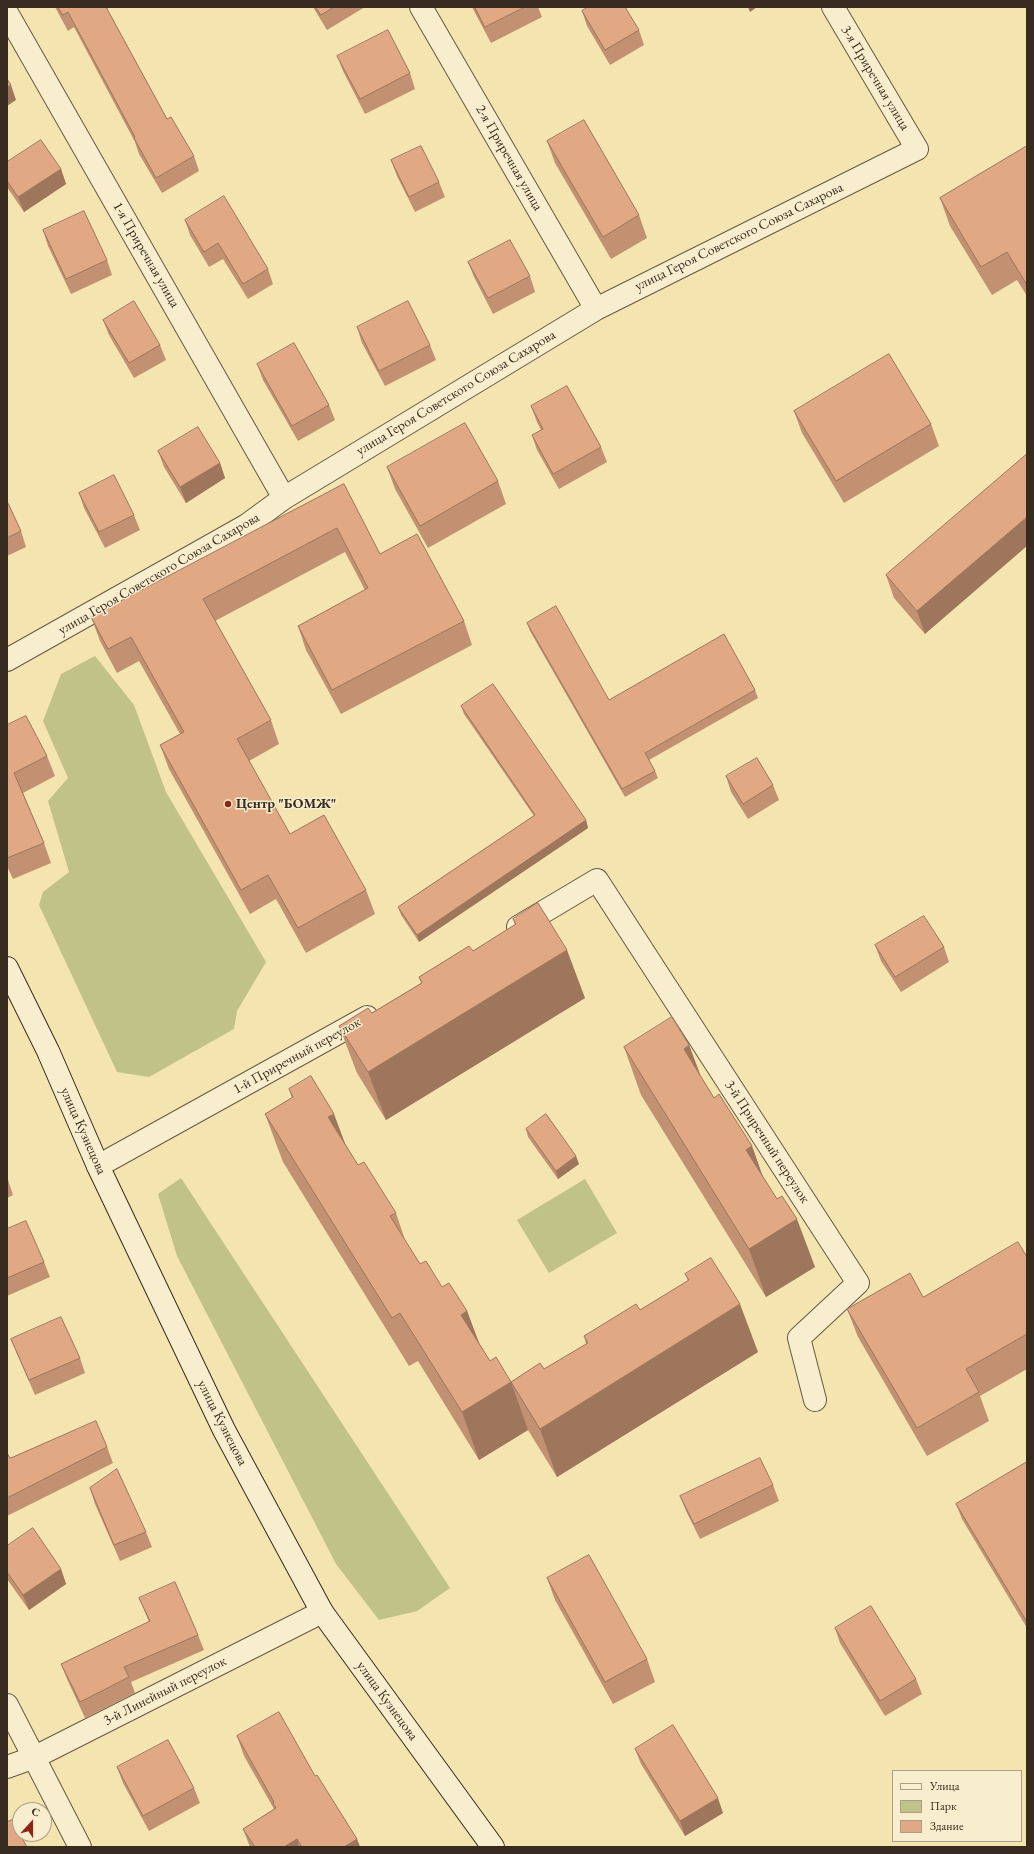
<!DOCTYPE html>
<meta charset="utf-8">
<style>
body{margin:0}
#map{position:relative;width:1034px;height:1854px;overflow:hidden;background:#f4e4b0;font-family:"EB Garamond",serif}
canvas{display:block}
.frame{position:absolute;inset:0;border:8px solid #372b20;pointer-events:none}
.legend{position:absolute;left:892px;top:1770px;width:130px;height:72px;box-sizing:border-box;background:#f8edcc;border:1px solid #ab9f87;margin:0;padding:5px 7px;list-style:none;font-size:12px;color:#372b20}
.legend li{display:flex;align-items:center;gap:8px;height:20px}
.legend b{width:20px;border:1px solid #ab9f87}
.north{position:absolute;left:12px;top:1802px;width:40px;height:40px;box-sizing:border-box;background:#f8edcc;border:1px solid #ab9f87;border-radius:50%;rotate:21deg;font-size:11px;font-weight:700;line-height:16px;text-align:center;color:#372b20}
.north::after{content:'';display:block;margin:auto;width:14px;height:18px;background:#8f2418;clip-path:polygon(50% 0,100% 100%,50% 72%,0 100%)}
</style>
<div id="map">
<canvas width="1034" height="1854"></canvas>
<div class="frame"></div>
<ul class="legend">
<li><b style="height:5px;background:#f8edcc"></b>Улица</li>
<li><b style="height:11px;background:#c1c287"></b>Парк</li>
<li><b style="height:11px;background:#e0a983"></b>Здание</li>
</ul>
<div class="north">С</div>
</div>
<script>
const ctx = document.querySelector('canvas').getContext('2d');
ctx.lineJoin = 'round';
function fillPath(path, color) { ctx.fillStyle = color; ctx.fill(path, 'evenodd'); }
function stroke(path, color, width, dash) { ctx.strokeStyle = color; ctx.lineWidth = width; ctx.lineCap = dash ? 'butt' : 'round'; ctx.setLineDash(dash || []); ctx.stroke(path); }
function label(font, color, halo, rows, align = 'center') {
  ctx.font = font + ' "EB Garamond",serif'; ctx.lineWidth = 3; ctx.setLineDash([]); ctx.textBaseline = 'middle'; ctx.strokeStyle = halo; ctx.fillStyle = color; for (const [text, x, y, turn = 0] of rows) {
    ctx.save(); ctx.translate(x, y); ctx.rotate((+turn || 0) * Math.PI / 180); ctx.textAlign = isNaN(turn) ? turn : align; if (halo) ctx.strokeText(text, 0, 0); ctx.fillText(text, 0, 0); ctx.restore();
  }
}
const green = new Path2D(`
 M 95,656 L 134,705 L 166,792 L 266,962 L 237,1011 L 234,1029 L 149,1077 L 117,1072 L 39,905 L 43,892 L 69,872 L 48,801 L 68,778 L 43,721 L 61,674 Z
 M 181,1178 L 450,1588 L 417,1611 L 379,1620 L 336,1564 L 177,1256 L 158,1194 Z
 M 585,1179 L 617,1233 L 549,1273 L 517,1220 Z`);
const minor = new Path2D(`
 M 421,7 L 596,309
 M 7,13 L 284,498
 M 7,660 L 247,525 L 284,498 L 596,309 L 917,149 L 833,7
 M 518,927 L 597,880 L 858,1283 L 799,1338 L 815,1400
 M 98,1166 L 367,1017
 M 7,1705 L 80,1847
 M 7,1767 L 35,1757 L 322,1612`);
const secondary = new Path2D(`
 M 7,968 L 48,1051 L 98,1166 L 224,1430 L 322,1612 L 493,1847`);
const wall = new Path2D(`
 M 55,7 L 110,7 L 107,9 L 167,119 L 194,156 L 199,171 L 162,193 L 139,154 L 135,142 L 74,27 L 68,31 Z
 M 313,7 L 365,7 L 327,30 Z
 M 472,7 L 538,7 L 542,17 L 491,43 Z
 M 582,11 L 639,30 L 644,45 L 610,65 L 587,26 Z
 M 337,56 L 410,73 L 415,89 L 365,114 L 343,71 Z
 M 547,141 L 639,215 L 647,238 L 611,259 L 555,163 Z
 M 1027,146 L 1027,296 L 1017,280 L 992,295 L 950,226 L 940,198 Z
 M 391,160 L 439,182 L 445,197 L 415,212 L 397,176 Z
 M 7,162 L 61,169 L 66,184 L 24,212 L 7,187 Z
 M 185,220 L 268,269 L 273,284 L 248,299 L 223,259 L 209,267 L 190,235 Z
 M 43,230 L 107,260 L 112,275 L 71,294 L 48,246 Z
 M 468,262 L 530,276 L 535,292 L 493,314 L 474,277 Z
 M 103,320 L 160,345 L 166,360 L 134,378 L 109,335 Z
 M 357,327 L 430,345 L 436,360 L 385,386 L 362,343 Z
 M 257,364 L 329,405 L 335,420 L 298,441 L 263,380 Z
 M 531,406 L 601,447 L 607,462 L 559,489 L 537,450 L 532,435 L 541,430 L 537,422 Z
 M 794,411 L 931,424 L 939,446 L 844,503 L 802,433 Z
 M 158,451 L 220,463 L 225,478 L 186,503 L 164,467 Z
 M 1027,454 L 925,634 L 894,598 L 886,575 Z
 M 387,467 L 498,481 L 506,504 L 428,548 L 395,489 Z
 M 344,484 L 380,554 L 464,621 L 472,645 L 341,714 L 306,650 L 298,626 L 365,590 L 345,552 L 215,621 L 271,720 L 279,744 L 249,761 L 290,834 L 366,890 L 375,914 L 306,953 L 276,899 L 250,914 L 169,769 L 160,745 L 180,734 L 139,661 L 117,673 L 100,641 L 91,617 Z
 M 79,493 L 134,515 L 140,530 L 105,548 L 84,508 Z
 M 7,501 L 21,531 L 26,547 L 7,556 Z
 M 527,623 L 609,700 L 755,690 L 758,698 L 649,760 L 655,771 L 658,778 L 625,797 L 530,631 Z
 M 461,706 L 586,820 L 588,828 L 419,942 L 401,915 L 398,907 L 534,816 L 464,714 Z
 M 7,725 L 47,756 L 55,776 L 23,793 L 44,843 L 51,863 L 13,879 L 7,866 Z
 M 726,776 L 773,785 L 779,800 L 748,819 L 731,792 Z
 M 513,919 L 585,998 L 386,1120 L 357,1073 L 339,1026 L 372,1013 L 421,983 L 419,977 L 473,951 L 515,925 Z
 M 875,945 L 944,947 L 949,962 L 901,992 L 881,961 Z
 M 689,1045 L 700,1075 L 714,1098 L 752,1146 L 762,1175 L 815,1267 L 766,1297 L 641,1095 L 624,1047 Z
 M 289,1089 L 345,1145 L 358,1165 L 396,1213 L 406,1243 L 420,1264 L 442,1287 L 467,1311 L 479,1343 L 490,1361 L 511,1382 L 544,1369 L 586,1344 L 584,1336 L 640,1310 L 688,1281 L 685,1274 L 758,1352 L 557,1477 L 528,1430 L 479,1460 L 418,1361 L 409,1366 L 283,1162 L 265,1114 L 292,1098 Z
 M 526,1129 L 579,1164 L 558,1179 L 528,1137 Z
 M 7,1180 L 8,1180 L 13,1195 L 7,1198 Z
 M 7,1229 L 44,1262 L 50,1277 L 7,1296 Z
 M 1027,1257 L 1027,1369 L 980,1396 L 989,1421 L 927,1456 L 858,1337 L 847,1309 L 923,1297 Z
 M 11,1339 L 80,1358 L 85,1373 L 35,1395 L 17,1354 Z
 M 107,1447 L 113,1463 L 7,1516 L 7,1453 L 10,1458 Z
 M 1027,1462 L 1027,1628 L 962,1519 L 956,1504 Z
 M 773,1485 L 779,1501 L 700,1539 L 686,1511 L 680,1496 Z
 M 90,1488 L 146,1532 L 152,1547 L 120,1561 L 95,1504 Z
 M 7,1546 L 61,1569 L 66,1584 L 29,1610 L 7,1579 Z
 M 547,1578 L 647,1659 L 655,1682 L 613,1704 L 555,1600 Z
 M 139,1598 L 198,1635 L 204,1650 L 131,1682 L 135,1693 L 85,1718 L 67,1679 L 61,1664 L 149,1622 Z
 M 835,1628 L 916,1679 L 922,1694 L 885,1716 L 840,1643 Z
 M 237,1736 L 315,1776 L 357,1839 L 360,1847 L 250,1847 L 243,1829 L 274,1809 L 244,1756 Z
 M 635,1749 L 723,1813 L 685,1836 L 641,1764 Z
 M 117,1767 L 194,1788 L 200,1803 L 149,1831 L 123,1783 Z`);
const shadedWall = new Path2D(`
 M 748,7 L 757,7 L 750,12 Z
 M 11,85 L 16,100 L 7,106 L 7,87 Z
 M 61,169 L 66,184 L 24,212 L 18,197 Z
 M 220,463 L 225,478 L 186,503 L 180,487 Z
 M 1027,517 L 1027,546 L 925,634 L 917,611 Z
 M 586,820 L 588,828 L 419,942 L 417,935 Z
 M 567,950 L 585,998 L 386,1120 L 368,1072 Z
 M 689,1045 L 707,1093 L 684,1049 Z
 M 334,1114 L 352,1162 L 328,1117 Z
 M 752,1146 L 769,1194 L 746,1150 Z
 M 576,1156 L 579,1164 L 558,1179 L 556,1171 Z
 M 797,1219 L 815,1267 L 766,1297 L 749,1249 Z
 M 740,1304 L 758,1352 L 557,1477 L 540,1429 Z
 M 467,1311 L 485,1359 L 461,1315 Z
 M 511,1382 L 528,1430 L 479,1460 L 462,1412 Z
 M 61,1569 L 66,1584 L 29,1610 L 23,1595 Z
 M 718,1798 L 723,1813 L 685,1836 L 680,1821 Z
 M 297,1839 L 299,1847 L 284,1847 Z
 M 357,1839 L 360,1847 L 344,1847 Z`);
const building = new Path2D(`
 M 58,7 L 106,7 L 167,119 L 171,117 L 194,156 L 156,178 L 134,138 L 135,137 L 68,12 L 63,15 Z
 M 316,7 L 334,7 L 321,15 Z
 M 475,7 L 525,7 L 485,27 Z
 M 588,7 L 625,7 L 639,30 L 605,50 L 582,11 Z
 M 388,30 L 410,73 L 360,99 L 337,56 Z
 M 7,79 L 11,85 L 7,87 Z
 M 584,120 L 639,215 L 603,237 L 547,141 Z
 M 41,140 L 61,169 L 18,197 L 7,181 L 7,162 Z
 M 421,146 L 439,182 L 409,197 L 391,160 Z
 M 1027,146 L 1027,285 L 1007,252 L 981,267 L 940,198 Z
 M 224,196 L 268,269 L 243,284 L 218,243 L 204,252 L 185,220 Z
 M 84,211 L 107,260 L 66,279 L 43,230 Z
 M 510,240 L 530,276 L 488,298 L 468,262 Z
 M 134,301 L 160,345 L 129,363 L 103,320 Z
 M 408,301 L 430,345 L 379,371 L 357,327 Z
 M 294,343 L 329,405 L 292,426 L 257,364 Z
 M 889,354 L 931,424 L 836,481 L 794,411 Z
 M 567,386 L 601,447 L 553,474 L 532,435 L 543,429 L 531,406 Z
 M 465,423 L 498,481 L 420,526 L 387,467 Z
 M 198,427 L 220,463 L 180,487 L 158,451 Z
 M 1027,454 L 1027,517 L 917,611 L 886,575 Z
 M 114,475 L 134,515 L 99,532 L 79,493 Z
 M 344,484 L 380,554 L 417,534 L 464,621 L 332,690 L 298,626 L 368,588 L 337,528 L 203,599 L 271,720 L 237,739 L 290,834 L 324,815 L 366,890 L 298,928 L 268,875 L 241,890 L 160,745 L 184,732 L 131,637 L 108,649 L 91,617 Z
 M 7,501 L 21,531 L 7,538 Z
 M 556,606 L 609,700 L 724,634 L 755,690 L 645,753 L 655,771 L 622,789 L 527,623 Z
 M 493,684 L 586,820 L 417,935 L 398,907 L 535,815 L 461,706 Z
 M 26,716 L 47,756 L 14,773 L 44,843 L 7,858 L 7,725 Z
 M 757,758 L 773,785 L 743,804 L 726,776 Z
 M 538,903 L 567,950 L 368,1072 L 339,1026 L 368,1008 L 372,1013 L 422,983 L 419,977 L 469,946 L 473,951 L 516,924 L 513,919 Z
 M 924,916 L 944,947 L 895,977 L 875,945 Z
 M 672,1017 L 689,1045 L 684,1049 L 714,1098 L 719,1094 L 752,1146 L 746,1150 L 777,1199 L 782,1196 L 797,1219 L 749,1249 L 624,1047 Z
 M 311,1076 L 334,1114 L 328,1117 L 358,1165 L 364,1162 L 396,1213 L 390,1216 L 420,1264 L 426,1261 L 442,1287 L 449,1283 L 467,1311 L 461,1315 L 490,1361 L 496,1357 L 511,1382 L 462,1412 L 400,1313 L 392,1318 L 265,1114 L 293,1097 L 289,1089 Z
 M 546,1114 L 576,1156 L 556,1171 L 526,1129 Z
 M 26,1221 L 44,1262 L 7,1278 L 7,1229 Z
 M 1018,1242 L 1027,1257 L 1027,1334 L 966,1369 L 979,1392 L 917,1428 L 847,1309 L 910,1273 L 923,1297 Z
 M 711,1258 L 740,1304 L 540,1429 L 511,1382 L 540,1363 L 544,1369 L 588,1343 L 584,1336 L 636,1304 L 640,1310 L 689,1280 L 685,1274 Z
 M 61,1317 L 80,1358 L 29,1380 L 11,1339 Z
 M 96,1421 L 107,1447 L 7,1498 L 7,1453 L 10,1458 Z
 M 760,1458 L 773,1485 L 694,1524 L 680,1496 Z
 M 1027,1462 L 1027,1622 L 956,1504 Z
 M 117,1469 L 146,1532 L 114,1545 L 90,1488 Z
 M 33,1528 L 61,1569 L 23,1595 L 7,1572 L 7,1546 Z
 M 589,1555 L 647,1659 L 605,1682 L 547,1578 Z
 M 175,1582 L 198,1635 L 124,1667 L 129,1677 L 80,1702 L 61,1664 L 150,1621 L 139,1598 Z
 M 871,1606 L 916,1679 L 880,1701 L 835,1628 Z
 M 279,1712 L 315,1776 L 317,1775 L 357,1839 L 344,1847 L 302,1847 L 297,1839 L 284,1847 L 255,1847 L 243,1829 L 276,1808 L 273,1803 L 274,1802 L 237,1736 Z
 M 673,1725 L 718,1798 L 680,1821 L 635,1749 Z
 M 168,1740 L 194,1788 L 143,1816 L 117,1767 Z
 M 12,1820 L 27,1847 L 7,1847 L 7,1822 Z`);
const markers = [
 [228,804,4,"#8f2418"]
];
const streetNames = [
 ["3-я Приречная улица",875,78,59],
 ["2-я Приречная улица",509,158,60],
 ["улица Героя Советского Союза Сахарова",739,237,-26],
 ["1-я Приречная улица",146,255,60],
 ["улица Героя Советского Союза Сахарова",456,393,-31],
 ["улица Героя Советского Союза Сахарова",159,574,-30],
 ["1-й Приречный переулок",297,1056,-29],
 ["улица Кузнецова",83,1131,66],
 ["3-й Приречный переулок",767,1142,57],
 ["улица Кузнецова",222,1423,63],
 ["3-й Линейный переулок",165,1691,-27],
 ["улица Кузнецова",387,1701,54]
];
const poiNames = [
 ["Центр \"БОМЖ\"",236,804]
];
fillPath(green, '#c1c287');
stroke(minor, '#665944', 24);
stroke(secondary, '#372b20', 24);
stroke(minor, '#f8edcc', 22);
stroke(secondary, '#f8edcc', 22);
fillPath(wall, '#c19171');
fillPath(shadedWall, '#9d765c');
fillPath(building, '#e0a983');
stroke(building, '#9d765c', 1);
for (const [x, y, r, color] of markers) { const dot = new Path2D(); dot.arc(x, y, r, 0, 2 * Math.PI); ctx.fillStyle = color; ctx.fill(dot); stroke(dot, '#f8edcc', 1.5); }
label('14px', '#372b20', '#f8edcc', streetNames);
label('bold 14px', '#372b20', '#f8edcc', poiNames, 'left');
</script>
